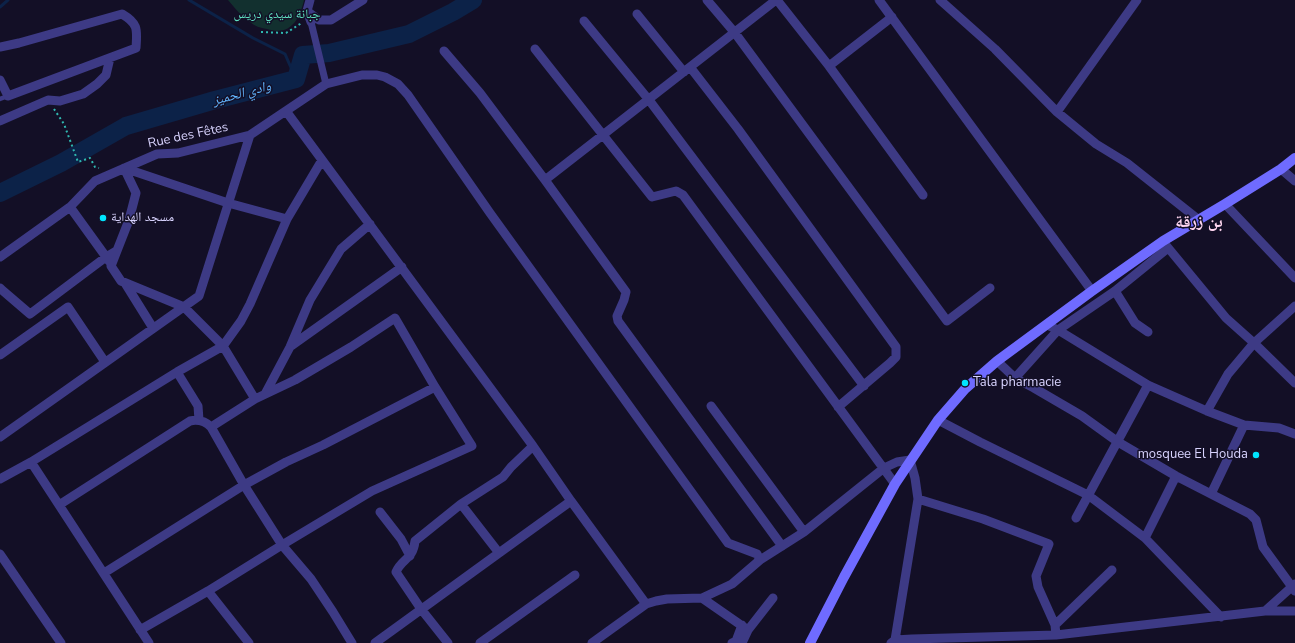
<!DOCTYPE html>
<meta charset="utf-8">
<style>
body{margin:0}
canvas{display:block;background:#130f26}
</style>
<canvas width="1295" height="643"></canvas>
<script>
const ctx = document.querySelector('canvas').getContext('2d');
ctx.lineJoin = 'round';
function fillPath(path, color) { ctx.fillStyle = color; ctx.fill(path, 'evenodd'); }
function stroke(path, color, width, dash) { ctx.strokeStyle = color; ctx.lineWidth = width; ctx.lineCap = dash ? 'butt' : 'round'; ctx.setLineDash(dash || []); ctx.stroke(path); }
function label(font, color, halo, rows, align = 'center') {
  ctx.font = font + ' "Nunito Sans","Noto Naskh Arabic",sans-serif'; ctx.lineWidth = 3; ctx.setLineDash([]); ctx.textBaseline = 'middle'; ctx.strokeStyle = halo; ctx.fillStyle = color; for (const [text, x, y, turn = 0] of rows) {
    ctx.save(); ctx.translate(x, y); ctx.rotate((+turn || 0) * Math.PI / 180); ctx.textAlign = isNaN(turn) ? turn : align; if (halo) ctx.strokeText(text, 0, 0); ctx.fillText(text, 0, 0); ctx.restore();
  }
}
const green = new Path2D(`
 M 228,0 L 304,0 C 299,21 290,36 267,29 C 260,28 255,26 250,22 C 241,16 235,8 228,0 Z`);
const stream = new Path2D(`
 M 189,0 L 253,38 L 285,54 L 296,79
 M 0,7 L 8,0`);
const river = new Path2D(`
 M 0,193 L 61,163 L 126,126 L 215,100 L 296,79 L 303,55 L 329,53 L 409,34 L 453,12 L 473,0`);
const path = new Path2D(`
 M 261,32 L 286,33 L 300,24 L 302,22
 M 54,109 L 64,124 L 78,162 L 90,158 L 95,167 L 99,168`);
const service = new Path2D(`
 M 0,99 L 8,96`);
const pedestrian = new Path2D(`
 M 311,22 L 326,84`);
const minor = new Path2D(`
 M 310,0 L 307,11 L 311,22
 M 707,0 L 735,33 L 947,321 L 990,288
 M 777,0 L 829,66 L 923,195
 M 879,0 L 1092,291
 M 940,0 L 995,49 L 1057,112 L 1096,144 L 1127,163 L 1199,220
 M 307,11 L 319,20 L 331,20 L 363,0
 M 637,14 L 684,72
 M 584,21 L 649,100 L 864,386
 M 0,47 L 19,43 L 122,14 C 139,24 137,30 136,48 L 8,96 L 0,80
 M 535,49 L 652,197 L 676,191 L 683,195 L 895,484
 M 444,51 L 480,93 L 545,180 L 626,292 L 624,300 L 617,316 L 618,321 L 782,546
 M 829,66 L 892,17
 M 690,67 L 738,129 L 896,347 L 896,357 L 890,363 L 838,407
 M 286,111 L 533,446 L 571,501 L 646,604
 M 1057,112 L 1137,0
 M 0,121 L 48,100 L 60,101 L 83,94 L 97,84 L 106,75 L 110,58
 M 124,168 L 136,193 L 129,220 L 111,266 L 121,281 L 184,307 L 223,346 L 255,399 L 211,427
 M 124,168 L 228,203 L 287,219
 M 1281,169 L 1295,181
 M 545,180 L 776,0
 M 1225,204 L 1295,278
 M 70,207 L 109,261
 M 1165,244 L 1226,318 L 1254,343 L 1295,383
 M 0,257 L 70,207 L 95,181 L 157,154 L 178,153 L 250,135 L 326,84 L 362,75 L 377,75 L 385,77 L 398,84 L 408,95 L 490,213 L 728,543 L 757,554 L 760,560
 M 125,283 L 153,328
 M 0,288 L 2,290 L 30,314 L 106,257 L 116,251
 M 1115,291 L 1135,323 L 1148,332
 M 1047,325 L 1058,330 L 1148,385 L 1207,411 L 1244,425 L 1279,428 L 1295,434
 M 291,346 L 402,267
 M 0,355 L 68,307 L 105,362
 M 997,361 L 1015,378 L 1034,388 L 1082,416 L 1118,442 L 1176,476 L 1250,514 L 1256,520 L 1263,547 L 1295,591
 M 177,372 L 198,406 L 199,420
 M 1015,378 L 1058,330 L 1115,291 L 1168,248
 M 265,394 L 290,347 L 310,300 L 341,249 L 370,224
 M 711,406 L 804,532
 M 1207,411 L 1228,374 L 1254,343 L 1295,306
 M 938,420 L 980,442 L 1088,495 L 1145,538 L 1221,617
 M 0,437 L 199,296 L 250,135
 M 31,462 L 177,372 L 223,346 L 241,321 L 250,304 L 287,219 L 322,160
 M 0,479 L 31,462 L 149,643
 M 1211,494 L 1244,425
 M 918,499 L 983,519 L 1049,544 L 1036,576 L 1038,587 L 1055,625 L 1056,635
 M 59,505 L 190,421 C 199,419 205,421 211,427 L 244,485 L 282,545 L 311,579 L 333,612 L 352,643
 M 380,512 L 401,539 L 410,556
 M 1076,518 L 1148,385
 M 1145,538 L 1176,476
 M 499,553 L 571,501
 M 0,554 L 61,643
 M 104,573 L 244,485 L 286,462 L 323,445 L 435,387
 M 208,591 L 282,545 L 372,491 L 472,446 L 435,387 L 395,318 L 351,347 L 295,380 L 255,399
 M 702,598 L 748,630
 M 1265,611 L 1295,584
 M 1055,625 L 1112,570
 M 140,630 L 208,591 L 249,643
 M 375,643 L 499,553 L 461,504
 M 448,643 L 421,609 L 396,572 C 402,558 413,560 415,541 L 461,504 L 503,477 L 511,467 L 533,446
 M 480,643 L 575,575
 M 592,643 L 646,604 L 656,601 L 667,599 L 702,598 L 732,584 L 760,560 L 804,532 L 884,468 L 897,462 L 910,460 L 915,478 L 918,499 L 895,640
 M 732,643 L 736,641 L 742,625
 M 742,643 L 748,630 L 773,598
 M 891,643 L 895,640 L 912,639 L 1056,635 L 1265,611 L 1295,611`);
const secondary = new Path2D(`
 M 810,643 L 844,577 L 895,484 L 938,420 L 965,389 L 997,361 L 1092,291 L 1163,241 L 1225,204 L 1281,169 L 1295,158`);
const markers = [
 [103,218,4,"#00e5ff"],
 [965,383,4,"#00e5ff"],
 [1256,455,4,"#00e5ff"]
];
const parkNames = [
 ["جبانة سيدي دريس",277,15]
];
const streetNames = [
 ["Rue des Fêtes",188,136,-12]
];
const poiNames = [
 ["مسجد الهداية",111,218],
 ["Tala pharmacie",973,383],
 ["mosquee El Houda",1248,455,"right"]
];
const waterNames = [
 ["وادي الحميز",242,94,-15]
];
const districtNames = [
 ["بن زرقة",1199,223]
];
fillPath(green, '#12302f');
stroke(stream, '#0c2248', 3);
stroke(river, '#0c2248', 18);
stroke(path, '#2fb8b0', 2, [2, 3]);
stroke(service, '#3d3a85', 4.5);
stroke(pedestrian, '#3d3a85', 7);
stroke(minor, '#3d3a85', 9);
stroke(secondary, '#6f6bff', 10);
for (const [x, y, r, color] of markers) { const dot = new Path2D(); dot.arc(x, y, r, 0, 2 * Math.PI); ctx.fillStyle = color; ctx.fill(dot); stroke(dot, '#130f26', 1.5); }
label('13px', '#5fe0c0', '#130f26', parkNames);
label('13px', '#d9d4ff', '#130f26', streetNames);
label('13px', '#d9d4ff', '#130f26', poiNames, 'left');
label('italic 14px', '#62b6ff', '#130f26', waterNames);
label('bold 17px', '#ffd6f0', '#130f26', districtNames);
</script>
